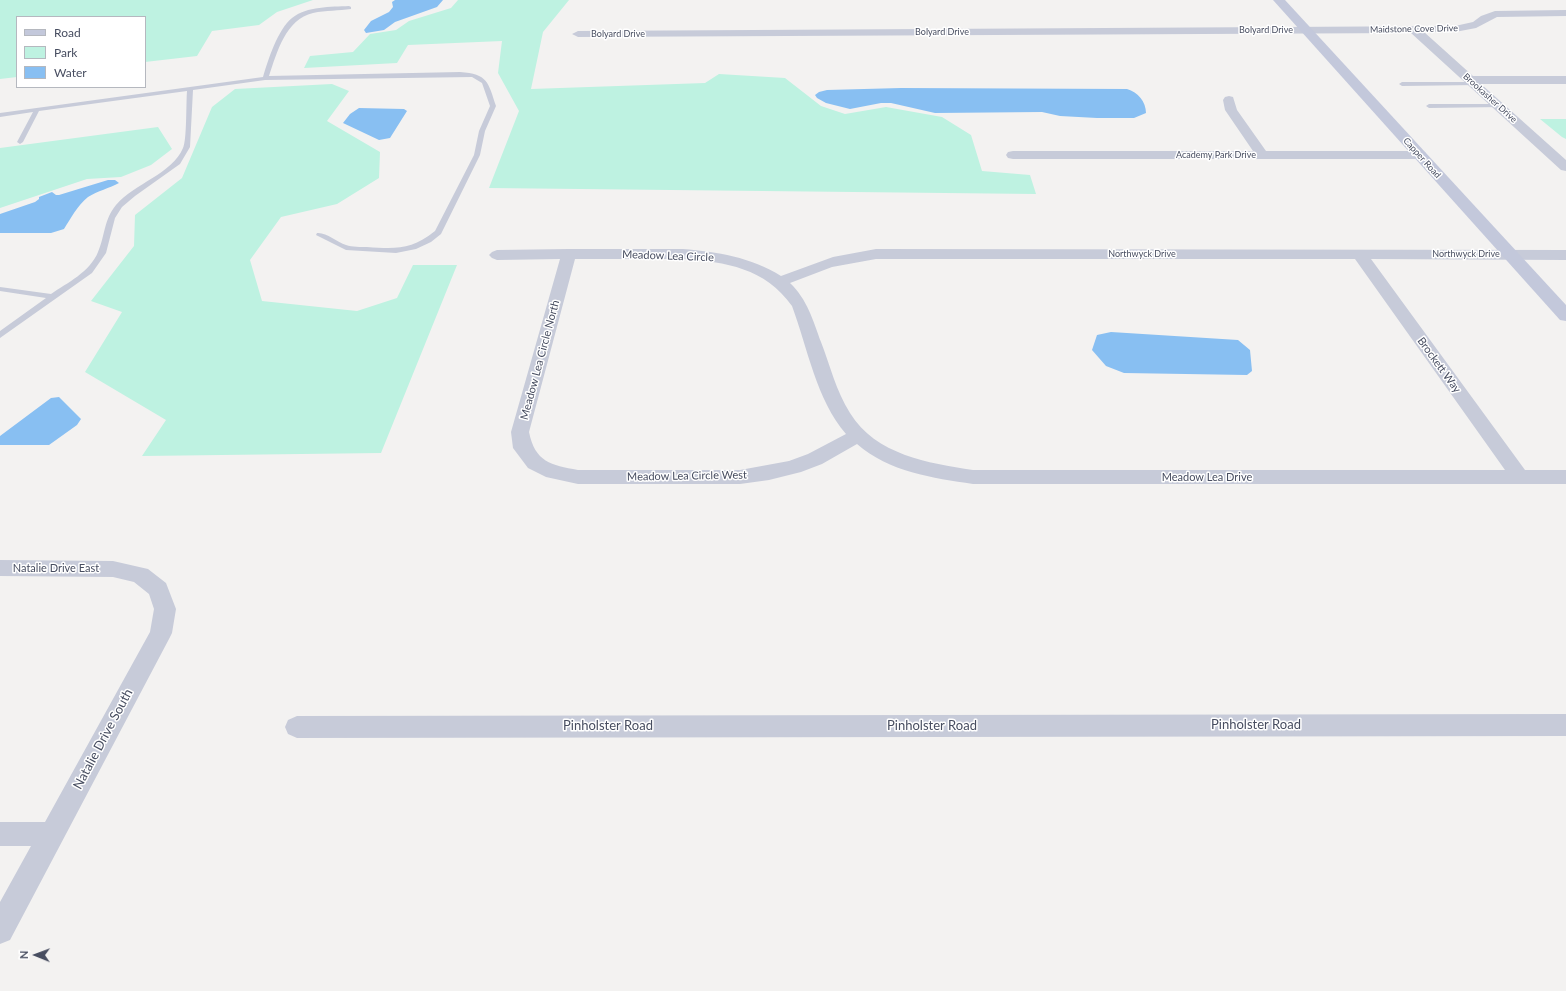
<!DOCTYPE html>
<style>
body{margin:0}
#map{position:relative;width:1566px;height:991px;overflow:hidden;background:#f3f2f1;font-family:Lato,sans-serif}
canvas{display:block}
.legend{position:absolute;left:16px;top:16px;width:130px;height:72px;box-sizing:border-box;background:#fff;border:1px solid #b5b8bf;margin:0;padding:5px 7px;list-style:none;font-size:12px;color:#474d60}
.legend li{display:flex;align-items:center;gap:8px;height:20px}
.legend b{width:20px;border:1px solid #b5b8bf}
.north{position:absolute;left:16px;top:935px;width:40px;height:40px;-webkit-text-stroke:3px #fff;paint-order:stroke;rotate:271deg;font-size:11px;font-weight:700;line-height:16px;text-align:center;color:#474d60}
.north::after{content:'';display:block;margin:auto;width:14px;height:18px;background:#474d60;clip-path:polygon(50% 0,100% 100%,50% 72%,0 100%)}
</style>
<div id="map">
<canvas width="1566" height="991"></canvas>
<ul class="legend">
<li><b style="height:5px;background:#c3c8db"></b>Road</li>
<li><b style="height:11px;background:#bef2e1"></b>Park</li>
<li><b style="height:11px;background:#88bff2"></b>Water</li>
</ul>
<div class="north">N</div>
</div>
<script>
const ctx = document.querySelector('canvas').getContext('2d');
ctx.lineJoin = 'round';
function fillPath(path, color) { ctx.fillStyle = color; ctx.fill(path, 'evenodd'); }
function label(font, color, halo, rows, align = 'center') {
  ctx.font = font + ' Lato,sans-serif'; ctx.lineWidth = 3; ctx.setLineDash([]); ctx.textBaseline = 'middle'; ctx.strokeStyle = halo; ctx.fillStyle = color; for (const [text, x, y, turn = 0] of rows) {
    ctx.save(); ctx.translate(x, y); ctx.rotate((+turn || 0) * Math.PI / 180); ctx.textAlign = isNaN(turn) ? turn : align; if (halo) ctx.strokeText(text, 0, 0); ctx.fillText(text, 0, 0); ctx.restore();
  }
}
const green = new Path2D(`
 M 0,0 L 313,0 L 277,12 L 259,25 L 212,31 L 197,56 L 145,62 L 145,17 L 17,17 L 17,77 L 0,79 Z
 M 458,0 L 569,0 L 543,32 L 531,89 L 705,83 L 719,74 L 785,78 L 821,106 L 845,114 L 886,107 L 942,117 L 971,135 L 982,171 L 1030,175 L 1036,194 L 489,188 L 519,111 L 498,73 L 502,41 L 408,45 L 397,63 L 304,68 L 310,56 L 353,52 L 370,34 L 396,30 L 409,21 L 451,8 Z
 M 332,84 L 349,91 L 327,121 L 380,152 L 379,178 L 337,204 L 281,217 L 250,260 L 262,301 L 357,311 L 397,298 L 413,265 L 457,265 L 381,453 L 142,456 L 166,420 L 85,372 L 122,312 L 91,301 L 134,246 L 135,215 L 182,178 L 212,107 L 235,89 Z
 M 1540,119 L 1566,119 L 1566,139 L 1562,137 Z
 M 158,127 L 172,149 L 151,165 L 121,177 L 87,179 L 0,208 L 0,148 Z`);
const water = new Path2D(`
 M 395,0 L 443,0 L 437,7 L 395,22 L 384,30 L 366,33 L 364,30 L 371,21 L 389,12 L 393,7 L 392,2 Z
 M 901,88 L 1127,89 C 1138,92 1146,102 1146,113 L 1134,118 L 1097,118 L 1060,116 L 1042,112 L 935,113 L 891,103 L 881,103 L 850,109 L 826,103 L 817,98 L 815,95 L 819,92 L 827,90 Z
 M 359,108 L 404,109 L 407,111 L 390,138 L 379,140 L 343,123 L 350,114 Z
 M 108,180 L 115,180 L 119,183 C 110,188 97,191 88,197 C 77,206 71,218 64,229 L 51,233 L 0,233 L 0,214 L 35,202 L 39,199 L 39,197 L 52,192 L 56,195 L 59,195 Z
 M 1111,332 L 1238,340 L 1250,350 L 1252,371 L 1247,375 L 1124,373 L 1106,366 L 1092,350 L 1097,335 Z
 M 59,397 L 81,419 L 77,425 L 49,445 L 0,445 L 0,436 L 51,398 Z`);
const lane = new Path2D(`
 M 349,6 L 351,7 L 351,9 C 339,11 326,10 313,13 C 286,19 277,52 269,76 L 460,72 C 488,74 488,82 496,106 L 485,131 L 480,155 L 441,234 L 431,242 L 416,249 L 396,253 L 346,250 L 316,235 L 317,233 C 326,232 337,242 346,245 C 352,247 361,247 367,247 C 396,249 411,250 435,231 L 474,155 L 479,131 L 490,106 L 482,83 L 472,77 L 265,80 L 193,90 L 190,147 L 180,164 L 135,196 L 122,207 L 115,218 L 106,253 L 92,273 L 0,338 L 0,331 L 46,298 L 0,291 L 0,287 L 51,294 C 67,283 90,272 98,252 C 105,236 104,219 116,205 C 135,183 172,174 183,148 C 187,140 186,103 187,91 L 39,111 L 23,142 L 20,144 L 17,142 L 33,112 L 0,117 L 0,113 L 263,77 C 268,60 278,29 292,18 C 307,6 331,7 349,6 Z
 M 1475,82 L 1477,83 L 1477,85 L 1402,86 L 1399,84 L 1402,82 Z
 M 1500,104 L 1503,106 L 1502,107 L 1429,108 L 1426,106 L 1429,104 Z`);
const street = new Path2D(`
 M 1566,10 L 1566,16 L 1497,17 L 1476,28 L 1455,32 L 1424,32 L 1473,76 L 1566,76 L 1566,84 L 1481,84 L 1566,160 L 1566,171 L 1561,170 L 1411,33 L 578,37 L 572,34 L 578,31 L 1455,26 L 1473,22 L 1481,16 L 1495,11 Z
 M 1229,96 L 1233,97 L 1237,110 L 1266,151 L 1420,151 L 1425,152 L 1427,155 L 1425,158 L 1420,159 L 1013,159 L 1008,158 L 1006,155 L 1008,152 L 1013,151 L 1253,151 L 1225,110 L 1223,100 L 1225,97 Z
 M 569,249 L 683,249 C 717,252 751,257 781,276 L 833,257 L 876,249 L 1566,250 L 1566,260 L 1371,259 L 1525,470 L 1566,470 L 1566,484 L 973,484 C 933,478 889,472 857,444 L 822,464 L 801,472 L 769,480 L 740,484 L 578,484 L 546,477 L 528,468 L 513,448 L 511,432 L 560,259 L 497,260 L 492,258 L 489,255 L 492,252 L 497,250 ZM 575,259 L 683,259 C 726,262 765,268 792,306 C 808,349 816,399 846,434 L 808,454 L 789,461 L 740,470 L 578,470 C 551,465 535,462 529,432 ZM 876,259 L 1355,259 L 1505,470 L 973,470 C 928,463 876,455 850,413 C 836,391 830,365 821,342 C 813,320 807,299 790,283 L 832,267 Z
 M 0,560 L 113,561 L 148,569 L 166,583 L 176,609 L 172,633 L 169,639 L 10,940 L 0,944 L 0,902 L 31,846 L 0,846 L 0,822 L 45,822 L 150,632 L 154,609 L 149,594 L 134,582 L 113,577 L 0,576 Z
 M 1566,714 L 1566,736 L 297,738 L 288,734 L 285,727 L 288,720 L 297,716 Z`);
const secondary = new Path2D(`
 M 1273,0 L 1285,0 L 1566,305 L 1566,321 L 1560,320 Z`);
const farStreetnames = [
 ["Maidstone Cove Drive",1414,29,-1],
 ["Bolyard Drive",1266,30],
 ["Bolyard Drive",942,32],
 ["Bolyard Drive",618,34],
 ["Brookasher Drive",1490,98,42],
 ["Academy Park Drive",1216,155],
 ["Capper Road",1422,158,48],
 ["Northwyck Drive",1142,254],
 ["Northwyck Drive",1466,254]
];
const streetNames = [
 ["Meadow Lea Circle",668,256,2],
 ["Meadow Lea Circle North",540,360,-75],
 ["Brockett Way",1439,365,54],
 ["Meadow Lea Circle West",687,476,-1],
 ["Meadow Lea Drive",1207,477],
 ["Natalie Drive East",56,568]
];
const nearStreetnames = [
 ["Pinholster Road",1256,725],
 ["Pinholster Road",608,726],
 ["Pinholster Road",932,726],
 ["Natalie Drive South",103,739,-62]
];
fillPath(green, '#bef2e1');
fillPath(water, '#88bff2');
fillPath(lane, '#c7cbd9');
fillPath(street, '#c7cbd9');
fillPath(secondary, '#c3c8db');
label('9px', '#474d60', '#fff', farStreetnames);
label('11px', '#474d60', '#fff', streetNames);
label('13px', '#474d60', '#fff', nearStreetnames);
</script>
